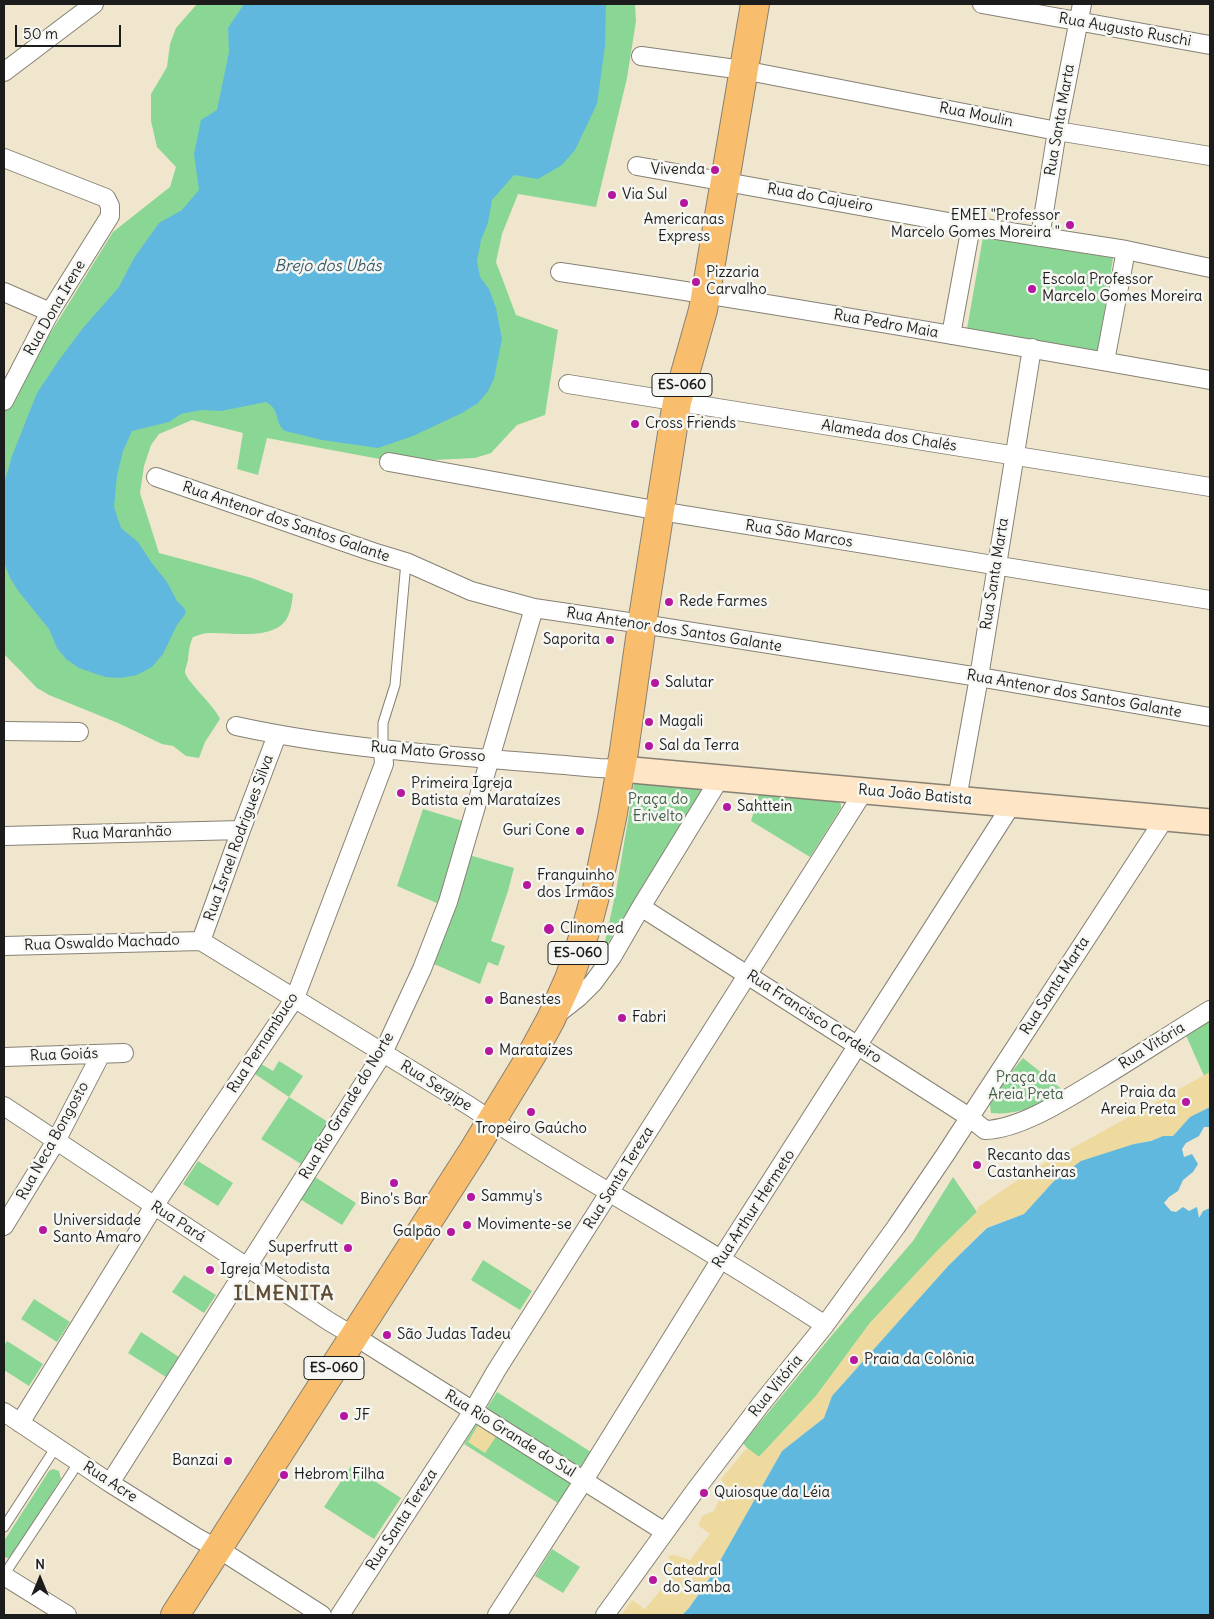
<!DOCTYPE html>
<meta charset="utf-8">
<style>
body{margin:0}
#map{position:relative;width:1214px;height:1619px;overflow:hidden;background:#efe6cd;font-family:Delius,sans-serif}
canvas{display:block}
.frame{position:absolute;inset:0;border:5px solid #1c1c1c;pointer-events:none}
.north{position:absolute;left:15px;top:1554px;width:50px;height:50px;-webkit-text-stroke:4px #f6f6f2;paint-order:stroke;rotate:0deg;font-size:14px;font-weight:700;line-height:20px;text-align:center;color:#1c1c1c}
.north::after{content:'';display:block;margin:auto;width:18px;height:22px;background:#1c1c1c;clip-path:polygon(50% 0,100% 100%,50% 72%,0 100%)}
.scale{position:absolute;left:15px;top:25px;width:106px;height:22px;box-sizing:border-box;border:2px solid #1c1c1c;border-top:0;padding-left:6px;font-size:15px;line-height:18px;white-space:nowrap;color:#1c1c1c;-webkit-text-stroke:4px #f6f6f2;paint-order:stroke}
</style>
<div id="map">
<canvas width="1214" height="1619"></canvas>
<div class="frame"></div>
<div class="north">N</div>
<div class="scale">50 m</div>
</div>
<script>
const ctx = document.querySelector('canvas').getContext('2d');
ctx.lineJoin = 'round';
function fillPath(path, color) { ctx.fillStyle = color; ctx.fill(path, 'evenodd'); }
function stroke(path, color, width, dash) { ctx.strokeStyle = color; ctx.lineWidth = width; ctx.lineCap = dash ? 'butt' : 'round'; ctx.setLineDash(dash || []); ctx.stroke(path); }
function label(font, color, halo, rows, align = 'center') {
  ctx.font = font + ' Delius,sans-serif'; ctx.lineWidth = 5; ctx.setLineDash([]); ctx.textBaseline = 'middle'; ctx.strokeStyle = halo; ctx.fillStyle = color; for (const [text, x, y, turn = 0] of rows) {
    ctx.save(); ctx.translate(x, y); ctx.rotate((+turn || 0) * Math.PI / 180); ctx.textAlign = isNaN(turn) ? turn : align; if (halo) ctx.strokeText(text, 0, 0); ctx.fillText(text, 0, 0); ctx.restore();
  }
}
const green = new Path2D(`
 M 197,4 L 635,4 L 636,21 L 627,78 L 596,207 L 518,194 L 502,234 L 496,262 L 516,315 L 558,330 L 545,415 L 517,425 L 491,453 L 475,458 L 433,460 L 385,460 L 267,438 L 258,475 L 237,469 L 243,433 L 192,420 L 159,434 L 151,445 L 144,466 L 140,493 L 159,553 L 252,578 L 293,594 C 292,602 291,612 286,620 C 271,641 230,632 208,633 C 203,633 197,636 193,637 C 189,645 189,652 188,660 C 187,664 185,669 185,672 C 186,681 214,705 220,719 L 205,742 L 199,758 L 186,756 L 173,746 L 162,744 L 118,723 L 49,695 L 37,688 L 4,654 L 4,408 L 113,232 L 170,187 L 176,167 L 157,147 L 151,121 L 151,94 L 167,67 L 170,44 L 176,28 Z
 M 983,237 L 1113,258 L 1098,351 L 967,329 Z
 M 635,778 L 701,787 L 699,797 L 606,946 L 604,946 L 616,891 Z
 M 759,794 L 839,802 L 841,804 L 841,808 L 810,857 L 751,821 Z
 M 423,809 L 466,822 L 439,904 L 397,886 Z
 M 469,855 L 514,868 L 508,891 L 491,941 L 505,946 L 498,966 L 488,962 L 480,984 L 434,964 L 448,927 Z
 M 1210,1019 L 1210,1072 L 1204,1076 L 1185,1033 Z
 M 1023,1058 L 1064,1091 C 1042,1104 1018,1116 991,1113 L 989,1099 Z
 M 279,1061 L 303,1076 L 289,1097 L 328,1122 L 301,1164 L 261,1139 L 289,1097 L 255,1074 L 261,1064 L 273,1071 Z
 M 198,1161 L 233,1183 L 218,1206 L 183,1184 Z
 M 315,1177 L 356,1203 L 342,1225 L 300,1199 Z
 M 953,1177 L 977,1212 L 939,1249 L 870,1323 L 816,1396 L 759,1457 L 747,1448 L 743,1443 L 833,1334 L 913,1241 Z
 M 483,1260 L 532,1291 L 520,1310 L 471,1280 Z
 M 184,1275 L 216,1295 L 204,1313 L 172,1292 Z
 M 34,1299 L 70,1322 L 57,1342 L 21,1319 Z
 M 141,1332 L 179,1357 L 166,1377 L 128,1353 Z
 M 7,1341 L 43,1364 L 29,1386 L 4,1370 L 4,1346 Z
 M 497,1392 L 591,1452 L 558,1503 L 464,1444 Z
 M 351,1466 L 401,1498 L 374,1539 L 324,1507 Z
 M 53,1469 L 59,1471 L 61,1479 L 11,1556 L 8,1558 L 4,1557 L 4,1541 L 49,1471 Z
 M 552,1549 L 580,1567 L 563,1593 L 535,1576 Z`);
const sand = new Path2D(`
 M 1210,1072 L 1210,1107 L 1190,1117 L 1173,1136 L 1163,1136 L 1151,1141 L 1134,1144 L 1054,1181 L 1024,1214 L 986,1228 L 949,1265 L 832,1396 L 824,1418 L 782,1451 L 712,1575 L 689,1608 L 682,1615 L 621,1615 L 632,1600 L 645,1609 L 673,1575 L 661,1565 L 671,1563 L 668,1556 L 675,1555 L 690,1560 L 710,1534 L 698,1525 L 702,1516 L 714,1511 L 725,1487 L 721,1479 L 747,1448 L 759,1457 L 816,1396 L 870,1323 L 939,1249 L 977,1212 L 978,1207 L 1031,1171 Z
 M 481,1420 L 499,1432 L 485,1453 L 468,1442 Z`);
const water = new Path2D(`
 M 244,4 L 606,4 L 605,46 L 597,104 L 575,150 L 562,165 L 538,179 L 514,175 L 492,200 L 488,223 L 481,240 L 477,261 L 480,277 L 489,289 L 496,308 L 502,339 L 494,379 L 488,391 L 478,403 L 462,413 L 413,436 L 378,448 L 322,440 L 285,431 C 274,423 281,410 266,402 L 221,411 L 201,410 L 181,414 L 169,422 L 132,431 L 123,451 L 117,476 L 114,507 L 121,528 L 138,542 L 151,562 L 167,582 L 177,601 L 184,608 L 186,613 L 177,625 L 163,654 L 152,667 L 137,675 L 120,678 L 105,677 L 79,668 L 66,659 L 57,648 L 49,629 L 19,592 L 10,578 L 4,562 L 4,484 L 12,456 L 37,393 L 59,360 L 83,328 L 119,287 L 134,258 L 159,223 L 182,210 L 199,190 L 194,154 L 201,120 L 217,110 L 229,52 L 228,28 Z
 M 1210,1107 L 1210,1127 L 1204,1127 L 1199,1136 L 1186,1143 L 1182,1149 L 1184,1157 L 1192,1154 L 1198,1164 L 1193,1172 L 1183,1180 L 1178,1191 L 1169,1197 L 1164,1203 L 1171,1211 L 1176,1212 L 1183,1207 L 1189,1211 L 1197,1207 L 1199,1218 L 1203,1211 L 1210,1208 L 1210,1615 L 682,1615 L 689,1608 L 712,1575 L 782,1451 L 824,1418 L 832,1396 L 949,1265 L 987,1228 L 1024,1214 L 1054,1181 L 1081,1161 L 1134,1144 L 1151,1141 L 1163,1136 L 1173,1136 L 1190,1117 Z`);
const lane = new Path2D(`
 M 383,750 L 383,723 L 395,685 L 406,562
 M 4,1527 L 56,1447
 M 4,1575 L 79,1462`);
const street = new Path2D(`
 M 982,4 L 1210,45
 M 641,56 L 743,70 L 1057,131 L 1210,156
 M 4,72 L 94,4
 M 4,158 L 106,198 L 110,206 L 110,216 L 50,312 L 4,401
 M 637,166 L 971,226 L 1126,250 L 1210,268
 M 1040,237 L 1057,131 L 1082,4
 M 560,272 C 778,304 994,342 1210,380
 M 4,292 L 50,312
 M 951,335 L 971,226
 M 1105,361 L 1126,250
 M 568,384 L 1210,487
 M 389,462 L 660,511 L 1210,600
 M 156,477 L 373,552 L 406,562 L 471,591 L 534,608 L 642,624 L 979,677 L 1210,717
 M 236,726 C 355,752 478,757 599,768 L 621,769
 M 4,731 L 79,732
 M 957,799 L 979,677 L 1032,348
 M 4,836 L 241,830
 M 641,907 L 969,1117 L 985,1130 C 1022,1129 1071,1096 1103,1077 C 1139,1055 1174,1032 1210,1010
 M 201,941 L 468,1105 C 551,1160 638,1208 722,1260 C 757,1281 791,1303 825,1325
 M 201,941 L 241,830 L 277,735
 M 4,946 L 201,941
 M 556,1015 L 579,997 L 593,983 L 612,957 L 641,907 L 720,778
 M 4,1057 L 124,1053
 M 4,1106 L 330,1322 L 364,1342 L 665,1532
 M 4,1226 L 56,1141 L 101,1054
 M 4,1412 L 110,1483 L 196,1537 L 228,1555 L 322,1615
 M 20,1423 L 154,1206 L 295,998 L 384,764 L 383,750
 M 110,1483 L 383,1053 L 422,969 L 448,902 L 534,608
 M 4,1576 L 67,1615
 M 340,1615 L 473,1411 L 496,1371 L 864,791
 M 497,1615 L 584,1480 L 721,1259 L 1012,804
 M 605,1615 L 694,1492 L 761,1404 L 825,1325 L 896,1227 L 945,1155 L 1165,818`);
const secondary = new Path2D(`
 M 621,769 L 1210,822`);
const primary = new Path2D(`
 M 175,1615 L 473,1151 L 531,1056 L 551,1019 L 569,979 L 587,926 L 598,885 L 612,818 L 624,751 L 642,624 L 677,402 L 703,310 L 755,4`);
const markers = [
 [715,170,5,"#b5179e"],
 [612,195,5,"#b5179e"],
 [684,203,5,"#b5179e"],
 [1070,225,5,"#b5179e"],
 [696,282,5,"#b5179e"],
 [1032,289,5,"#b5179e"],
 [635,424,5,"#b5179e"],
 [669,602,5,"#b5179e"],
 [610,640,5,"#b5179e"],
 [655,683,5,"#b5179e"],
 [649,722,5,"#b5179e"],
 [649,746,5,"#b5179e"],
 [401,793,5,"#b5179e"],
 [727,807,5,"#b5179e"],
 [580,831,5,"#b5179e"],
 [527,885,5,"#b5179e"],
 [549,929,6,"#b5179e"],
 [489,1000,5,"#b5179e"],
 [622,1018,5,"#b5179e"],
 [489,1051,5,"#b5179e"],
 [1186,1102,5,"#b5179e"],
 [531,1112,5,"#b5179e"],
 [977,1165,5,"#b5179e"],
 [394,1183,5,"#b5179e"],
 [471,1197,5,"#b5179e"],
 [467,1225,5,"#b5179e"],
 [43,1230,5,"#b5179e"],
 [451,1232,5,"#b5179e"],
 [348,1248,5,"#b5179e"],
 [210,1270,5,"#b5179e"],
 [387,1335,5,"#b5179e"],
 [854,1360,5,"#b5179e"],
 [344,1416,5,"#b5179e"],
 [228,1461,5,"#b5179e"],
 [284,1475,5,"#b5179e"],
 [704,1493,5,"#b5179e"],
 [653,1580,5,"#b5179e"]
];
const shields = [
 [682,385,60],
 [578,953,60],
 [334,1368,60]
];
const shieldNames = [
 ["ES-060",682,385],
 ["ES-060",578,953],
 ["ES-060",334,1368]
];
const streetNames = [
 ["Rua Augusto Ruschi",1125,30,10],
 ["Rua Moulin",976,115,11],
 ["Rua Santa Marta",1060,120,-80],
 ["Rua do Cajueiro",820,198,10],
 ["Rua Dona Irene",55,308,-60],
 ["Rua Pedro Maia",886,324,10],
 ["Alameda dos Chalés",889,436,9],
 ["Rua Antenor dos Santos Galante",286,522,19],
 ["Rua São Marcos",799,534,9],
 ["Rua Santa Marta",995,574,-81],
 ["Rua Antenor dos Santos Galante",674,630,9],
 ["Rua Antenor dos Santos Galante",1074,694,10],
 ["Rua Mato Grosso",428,752,5],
 ["Rua João Batista",915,795,5],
 ["Rua Maranhão",122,833,-2],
 ["Rua Israel Rodrigues Silva",239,838,-70],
 ["Rua Oswaldo Machado",102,943,-2],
 ["Rua Santa Marta",1055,986,-57],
 ["Rua Francisco Cordeiro",814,1017,33],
 ["Rua Pernambuco",263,1043,-57],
 ["Rua Vitória",1152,1046,-32],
 ["Rua Goiás",64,1055,-2],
 ["Rua Sergipe",436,1086,32],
 ["Rua Rio Grande do Norte",347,1106,-59],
 ["Rua Neca Bongosto",53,1141,-61],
 ["Rua Santa Tereza",619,1178,-58],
 ["Rua Arthur Hermeto",754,1209,-57],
 ["Rua Pará",178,1222,33],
 ["Rua Vitória",776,1386,-51],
 ["Rua Rio Grande do Sul",510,1434,32],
 ["Rua Acre",110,1482,33],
 ["Rua Santa Tereza",402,1520,-57]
];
const poiNames = [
 ["Vivenda",705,170,"right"],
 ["Via Sul",622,195],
 ["EMEI \"Professor",1060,216,"right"],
 ["Marcelo Gomes Moreira \"",1060,233,"right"],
 ["Americanas",684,220,"center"],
 ["Express",684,237,"center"],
 ["Pizzaria",706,273],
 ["Carvalho",706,290],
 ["Escola Professor",1042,280],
 ["Marcelo Gomes Moreira",1042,297],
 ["Cross Friends",645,424],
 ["Rede Farmes",679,602],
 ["Saporita",600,640,"right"],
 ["Salutar",665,683],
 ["Magali",659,722],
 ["Sal da Terra",659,746],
 ["Primeira Igreja",411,784],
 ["Batista em Marataízes",411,801],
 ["Sahttein",737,807],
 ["Guri Cone",570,831,"right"],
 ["Franguinho",537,876],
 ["dos Irmãos",537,893],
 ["Clinomed",560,929],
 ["Banestes",499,1000],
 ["Fabri",632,1018],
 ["Marataízes",499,1051],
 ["Praia da",1176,1093,"right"],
 ["Areia Preta",1176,1110,"right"],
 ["Tropeiro Gaúcho",531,1129,"center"],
 ["Recanto das",987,1156],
 ["Castanheiras",987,1173],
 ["Sammy's",481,1197],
 ["Bino's Bar",394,1200,"center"],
 ["Universidade",53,1221],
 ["Santo Amaro",53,1238],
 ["Movimente-se",477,1225],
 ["Galpão",441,1232,"right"],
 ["Superfrutt",338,1248,"right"],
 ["Igreja Metodista",220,1270],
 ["São Judas Tadeu",397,1335],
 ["Praia da Colônia",864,1360],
 ["JF",354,1416],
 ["Banzai",218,1461,"right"],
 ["Hebrom Filha",294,1475],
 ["Quiosque da Léia",714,1493],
 ["Catedral",663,1571],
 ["do Samba",663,1588]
];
const parkNames = [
 ["Praça do",658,800],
 ["Erivelto",658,817],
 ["Praça da",1026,1078],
 ["Areia Preta",1026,1095]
];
const waterNames = [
 ["Brejo dos Ubás",328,266]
];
const districtNames = [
 ["ILMENITA",284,1294]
];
fillPath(green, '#8ad795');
fillPath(sand, '#eeda9e');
fillPath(water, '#61b8de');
stroke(lane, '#868174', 11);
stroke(street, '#868174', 20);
stroke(secondary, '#868174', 28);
stroke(primary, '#868174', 30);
stroke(lane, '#fff', 9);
stroke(street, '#fff', 18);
stroke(secondary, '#fde5c5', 25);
stroke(primary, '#f9be6d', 28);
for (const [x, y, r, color] of markers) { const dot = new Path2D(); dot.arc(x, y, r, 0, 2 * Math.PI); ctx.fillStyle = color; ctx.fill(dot); stroke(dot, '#f6f6f2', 2); }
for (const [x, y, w] of shields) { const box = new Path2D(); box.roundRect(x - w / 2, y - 11.5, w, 23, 4); ctx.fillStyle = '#f6f6f2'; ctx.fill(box); stroke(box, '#1c1c1c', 1); }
label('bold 14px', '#1c1c1c', null, shieldNames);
label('15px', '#1c1c1c', '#f6f6f2', streetNames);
label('15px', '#1c1c1c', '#f6f6f2', poiNames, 'left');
label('15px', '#425d46', '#f6f6f2', parkNames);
label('italic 16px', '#385a6a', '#f6f6f2', waterNames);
ctx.letterSpacing = '1px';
label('bold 20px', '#5e4c34', '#f6f6f2', districtNames);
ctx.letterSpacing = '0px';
</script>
